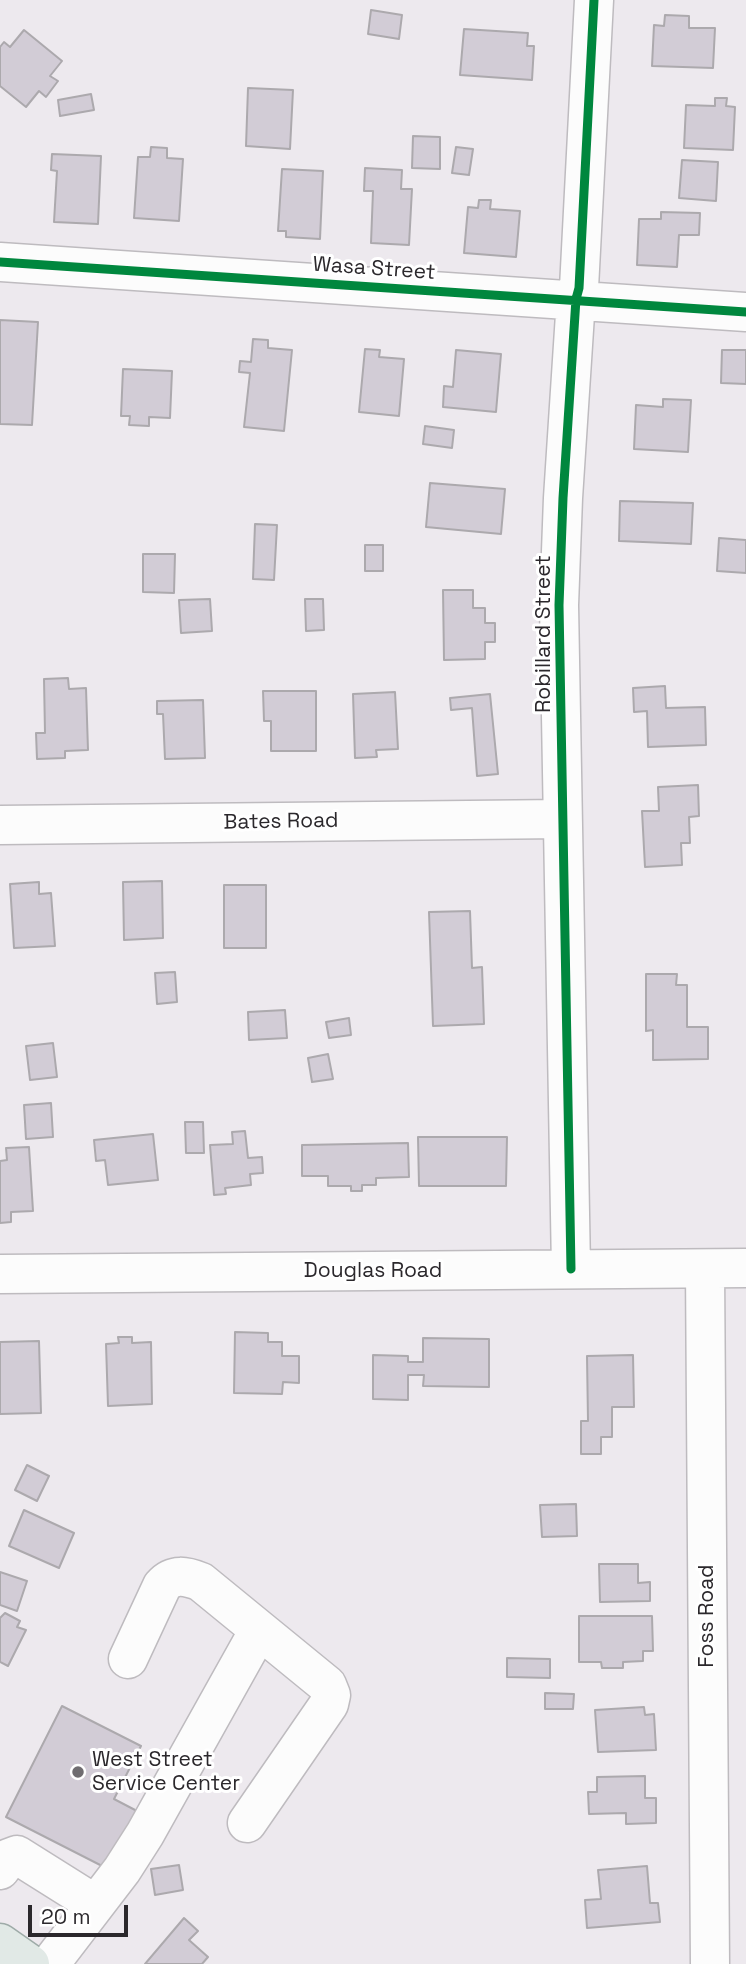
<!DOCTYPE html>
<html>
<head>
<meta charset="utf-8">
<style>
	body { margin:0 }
	#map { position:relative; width:746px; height:1964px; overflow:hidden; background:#ede9ee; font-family:"Space Grotesk",sans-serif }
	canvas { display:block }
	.scale { position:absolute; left:28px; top:1905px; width:100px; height:32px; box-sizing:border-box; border:4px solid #2b282c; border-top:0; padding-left:9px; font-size:21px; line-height:24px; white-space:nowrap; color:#2b282c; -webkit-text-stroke:5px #fff; paint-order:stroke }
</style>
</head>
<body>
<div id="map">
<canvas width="746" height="1964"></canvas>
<div class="scale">20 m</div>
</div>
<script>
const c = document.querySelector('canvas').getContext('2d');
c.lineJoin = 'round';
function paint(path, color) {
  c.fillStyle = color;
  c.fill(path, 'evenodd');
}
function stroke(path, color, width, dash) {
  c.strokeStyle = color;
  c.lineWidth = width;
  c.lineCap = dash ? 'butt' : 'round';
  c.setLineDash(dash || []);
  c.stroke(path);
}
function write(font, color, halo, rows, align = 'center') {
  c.font = font + ' "Space Grotesk",sans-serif';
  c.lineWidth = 6;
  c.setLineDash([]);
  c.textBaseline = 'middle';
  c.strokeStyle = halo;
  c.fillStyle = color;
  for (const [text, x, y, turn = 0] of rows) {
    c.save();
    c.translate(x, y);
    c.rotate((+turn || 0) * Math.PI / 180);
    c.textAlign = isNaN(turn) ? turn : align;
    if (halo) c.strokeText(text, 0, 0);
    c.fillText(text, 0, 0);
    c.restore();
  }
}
const building = new Path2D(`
	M371 10 402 15 399 39 368 34Z
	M665 15 689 16V28H715L713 68 652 66 654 25 664 26Z
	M464 29 528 33 527 46H534L532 80 460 75Z
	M24 30 62 61 50 76 58 81 46 97 39 91 26 107 0 86V47L4 42 10 47Z
	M248 88 293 90 290 149 246 146Z
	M91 94 94 110 60 116 58 100Z
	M715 98H727L726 106 735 107 733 150 684 148 686 105 715 106Z
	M413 136 440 137V169L412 168Z
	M151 147 167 148V158L183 159 179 221 134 218 138 157H150Z
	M456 147 473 149 469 175 452 173Z
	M52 154 101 156 98 224 54 222 57 171 51 170Z
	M682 160 718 162 716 201 679 198Z
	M365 168 402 170 401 189H412L409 245 371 243 373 191H364Z
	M282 169 323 171 320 239 286 237V231H278Z
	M479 200H491L490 209 520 211 516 257 464 253 468 207 478 208Z
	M661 212 700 213 699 235H679L677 267 637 265 639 219H661Z
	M0 320 38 322 32 425 0 424Z
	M253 339 268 340V348L292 350 284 431 244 427 250 373 239 372 240 361 251 362Z
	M365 349 380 350 379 357 404 359 399 416 359 412Z
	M456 350 501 354 496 412 443 407 444 386 453 387Z
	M722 350H746V384L721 383Z
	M123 369 172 371 170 418 149 417V426L129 425 130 416H121Z
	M663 399 691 400 688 452 634 449 636 405 663 407Z
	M425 426 454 430 452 448 423 444Z
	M430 483 505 489 501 534 426 527Z
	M620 501 693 503 691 544 619 541Z
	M255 524 277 525 274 580 253 579Z
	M719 538 746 540V573L717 571Z
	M365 545H383V571H365Z
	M143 554H175L174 593 143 592Z
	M443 590H473V608H485V623H495V642H485V659L444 660Z
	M210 599 212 631 181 633 179 600Z
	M305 599H323L324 630 306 631Z
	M68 678 69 689 86 688 88 750 65 751V758L37 759 36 733H45L44 679Z
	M665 686 666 708 705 707 706 745 648 747 647 711 634 712 633 688Z
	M263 691H316V751H271V721H264Z
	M395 692 398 749 376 750 377 757 355 758 353 694Z
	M490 694 498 774 477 776 472 708 451 710 450 698Z
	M203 700 205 758 165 759 163 714H157V701Z
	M698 785 699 816 689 817 690 843H681L682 865 645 867 642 811H659L658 787Z
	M162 881 163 938 124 940 123 882Z
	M39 882V894L51 893 55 946 14 948 10 884Z
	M224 885H266V948H224Z
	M470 911 472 968 482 967 484 1024 433 1026 429 912Z
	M175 972 177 1002 157 1004 155 973Z
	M646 974H677L676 985H687V1027H708V1059L653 1060V1030L646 1031Z
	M285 1010 287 1038 249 1040 248 1012Z
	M349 1018 351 1035 329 1038 326 1022Z
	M53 1043 57 1077 30 1080 26 1046Z
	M328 1054 333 1079 312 1082 308 1058Z
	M51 1103 53 1137 26 1139 24 1105Z
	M185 1122H203L204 1153H186Z
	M245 1131 248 1158 262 1157 263 1173 250 1174 251 1185 225 1188 226 1194 214 1195 210 1145 233 1144 232 1132Z
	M153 1134 158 1180 108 1185 105 1160 96 1161 94 1140Z
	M418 1137H507L506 1186H419Z
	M408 1143 409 1177 376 1178V1185H362V1191H351V1186H328V1176H302V1145Z
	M29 1147 33 1211 11 1212V1222L0 1223V1161L7 1160 6 1148Z
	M235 1332 268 1333V1342H282V1356H299V1383L283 1382 282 1394 234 1393Z
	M118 1337H132V1343L151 1342 152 1404 108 1406 106 1344 119 1343Z
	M423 1338 489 1339V1387L423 1386 424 1375H408V1400L373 1399V1355L408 1356V1362H423Z
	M39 1341 41 1413 0 1414V1342Z
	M633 1355 634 1407H612V1437H601V1454H581V1421H588L587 1356Z
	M27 1465 49 1476 37 1501 15 1490Z
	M576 1504 577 1536 542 1537 540 1505Z
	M24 1510 74 1533 59 1568 9 1546Z
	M599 1564H638V1583L650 1582V1601L600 1602Z
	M0 1572 27 1581 17 1611 0 1605Z
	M5 1613 20 1621 17 1627 26 1630 8 1666 0 1662V1618Z
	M579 1616H652L653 1651H643V1661L623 1662V1668H602L601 1662H579Z
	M507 1658 550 1659V1678L507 1677Z
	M545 1693 574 1694 573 1709H545Z
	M62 1706 141 1746 114 1799 137 1811 108 1869 6 1817Z
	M644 1707 645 1715 654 1714 656 1750 598 1752 595 1710Z
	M645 1776V1798H656V1823L626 1824V1813L589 1814 588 1792H597V1777Z
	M179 1865 183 1890 155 1895 151 1869Z
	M647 1866 650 1903H658L660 1922 587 1928 585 1900 601 1899 598 1870Z
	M184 1918 198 1931 189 1940 208 1957 202 1964H145Z`);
const minor = new Path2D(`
	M0 262 746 312
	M0 825 562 819
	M571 1269 559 605 563 498 576 299 579 288 594 0
	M705 1269 710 1964
	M0 1274 746 1268
	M128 1659 162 1586C173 1573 186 1576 201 1582L327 1685 331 1695 329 1704 247 1823
	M0 1870 9 1858 17 1855 95 1904
	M50 1964 122 1870 145 1834 259 1630`);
const major = new Path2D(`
	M0 1943 30 1964`);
const cycleway = new Path2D(`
	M0 262 746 312
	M571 1269 559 605 563 498 576 299 579 288 594 0`);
const markers = [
	[78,1772,7,"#6f6c70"]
];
const streetNames = [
	["Wasa Street",374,269,4],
	["Robillard Street",544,634,-90],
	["Bates Road",281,822,-1],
	["Douglas Road",373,1271],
	["Foss Road",707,1616,-90]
];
const poiNames = [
	["West Street",92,1760],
	["Service Center",92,1784]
];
paint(building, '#d2ccd6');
stroke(building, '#aca9ad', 2);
stroke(minor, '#bebbbf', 41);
stroke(major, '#9eaba8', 41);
stroke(minor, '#fcfcfc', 38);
stroke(major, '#e1e9e6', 38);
stroke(cycleway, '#00873e', 9);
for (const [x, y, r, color] of markers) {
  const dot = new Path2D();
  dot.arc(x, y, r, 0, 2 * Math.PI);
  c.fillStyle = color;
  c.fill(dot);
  stroke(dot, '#fff', 2.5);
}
write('21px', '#2b282c', '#fff', streetNames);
write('21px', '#2b282c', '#fff', poiNames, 'left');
</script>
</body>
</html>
